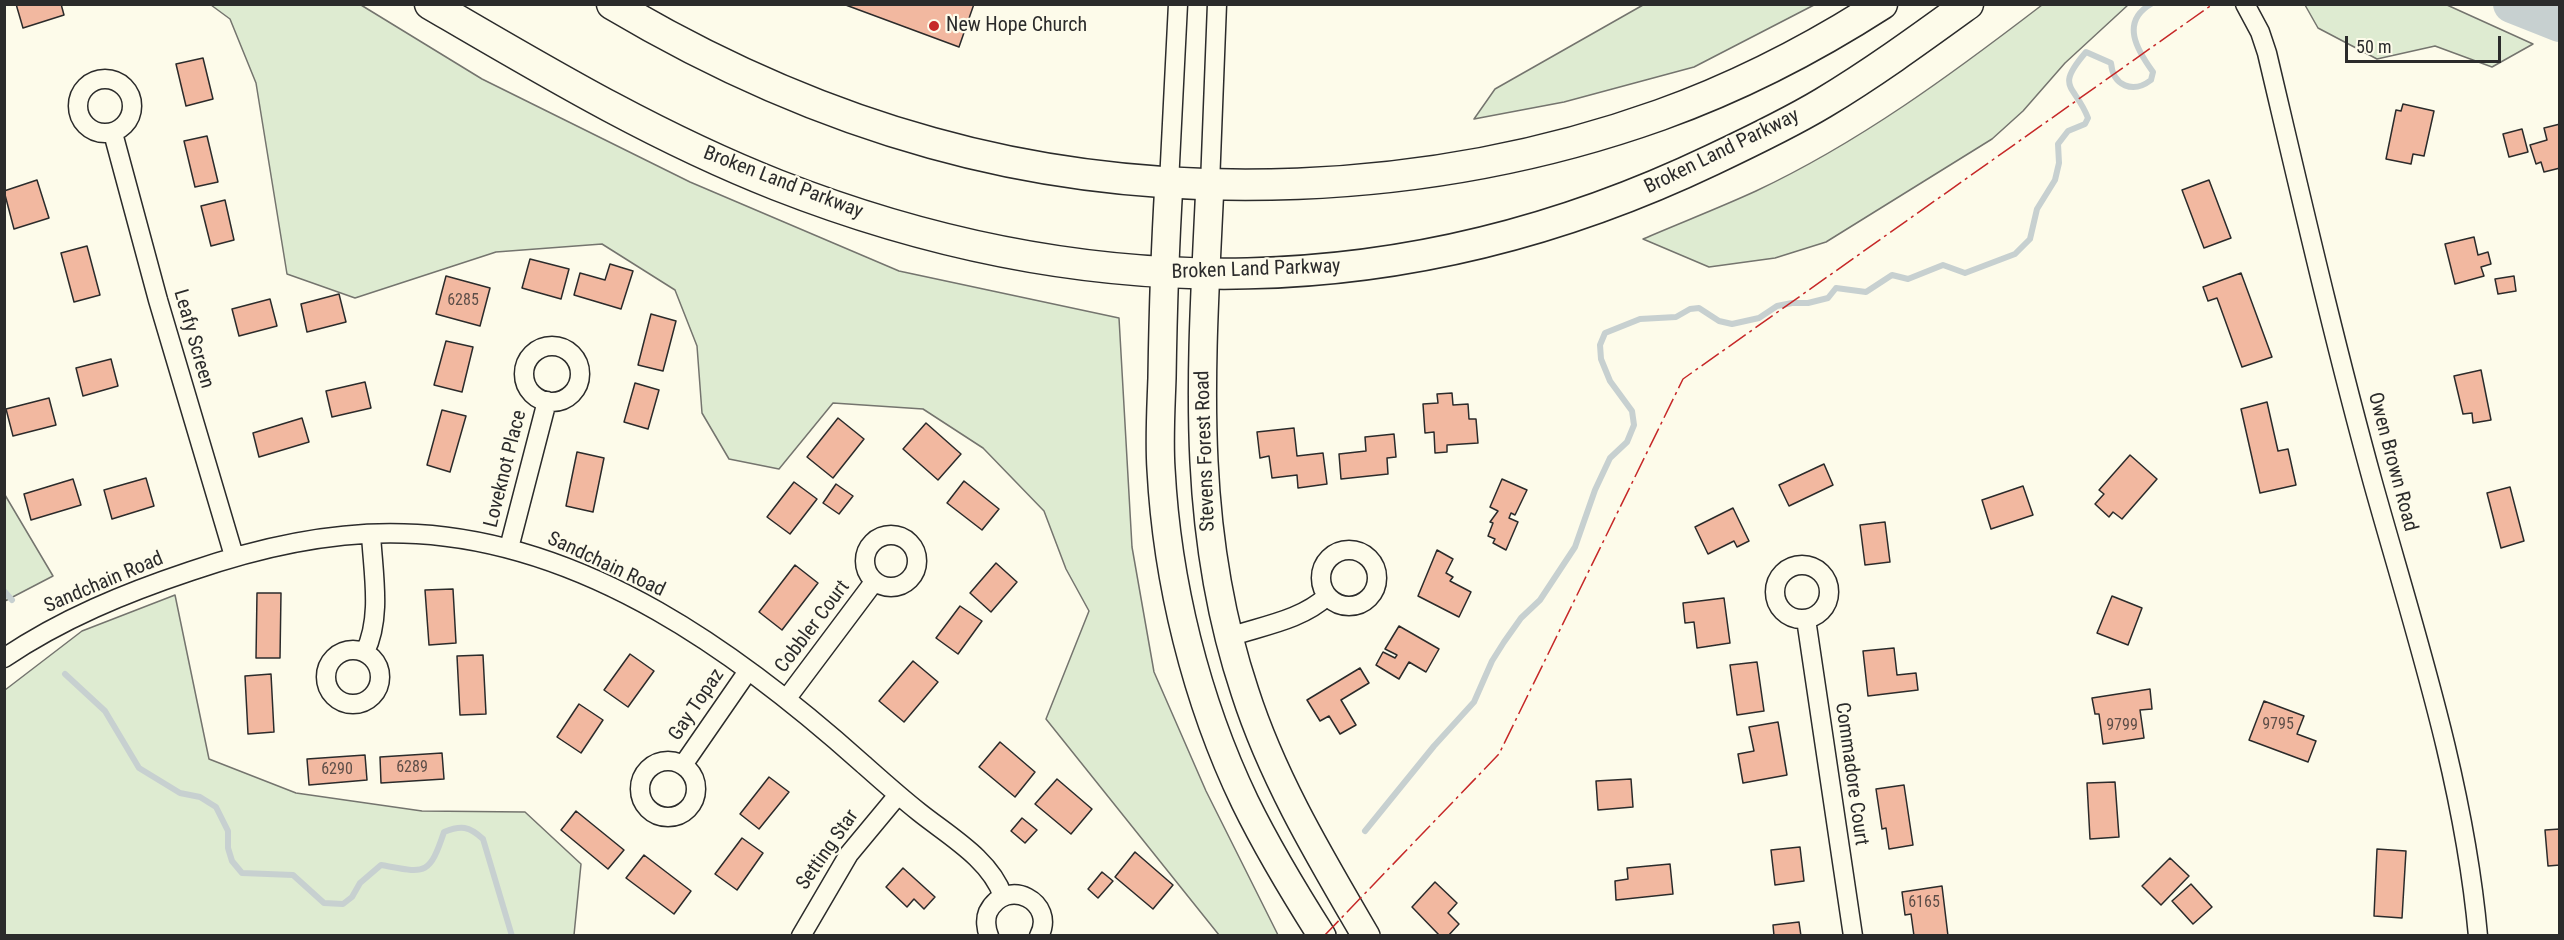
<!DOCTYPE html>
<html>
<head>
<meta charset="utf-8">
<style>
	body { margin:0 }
	#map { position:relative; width:2564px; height:940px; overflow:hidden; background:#fdfbea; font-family:"Roboto Condensed",sans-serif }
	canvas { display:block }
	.frame { position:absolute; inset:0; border:6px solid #2b2b2b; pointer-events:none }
	.scale { position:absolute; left:2345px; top:36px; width:156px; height:27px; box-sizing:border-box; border:3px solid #2b2b2b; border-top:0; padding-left:8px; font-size:18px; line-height:21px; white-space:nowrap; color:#2b2b2b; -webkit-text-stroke:4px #fdfbea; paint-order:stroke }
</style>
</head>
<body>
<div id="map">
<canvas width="2564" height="940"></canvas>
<div class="frame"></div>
<div class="scale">50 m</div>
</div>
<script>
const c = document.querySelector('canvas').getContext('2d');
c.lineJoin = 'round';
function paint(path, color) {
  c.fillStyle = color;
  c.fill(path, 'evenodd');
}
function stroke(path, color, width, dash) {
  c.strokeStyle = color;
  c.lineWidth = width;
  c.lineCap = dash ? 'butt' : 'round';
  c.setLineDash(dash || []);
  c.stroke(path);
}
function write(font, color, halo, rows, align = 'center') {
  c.font = font + ' "Roboto Condensed",sans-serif';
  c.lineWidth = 4.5;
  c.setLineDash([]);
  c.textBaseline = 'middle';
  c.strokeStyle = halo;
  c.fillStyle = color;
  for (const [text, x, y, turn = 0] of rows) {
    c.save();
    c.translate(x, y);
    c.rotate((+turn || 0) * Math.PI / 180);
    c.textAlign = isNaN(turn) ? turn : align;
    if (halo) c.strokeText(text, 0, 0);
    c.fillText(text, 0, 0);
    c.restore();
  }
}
const green = new Path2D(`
	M211 5H361L482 79 690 182 899 271 1119 318 1132 547 1154 672 1206 791 1278 935H1219L1046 719 1089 611 1066 569 1044 511 983 448 923 409 833 403 779 469 729 459 702 413 697 346 675 290 602 244 496 252 355 298 287 274 256 83 230 19Z
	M1643 5H1814L1694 67 1564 102 1474 119 1495 89Z
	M2042 5H2128L2065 63 2023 111 1992 139 1826 242 1775 258 1709 267 1643 239C1680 223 1719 208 1756 191 1860 142 1952 74 2042 5Z
	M2305 5H2447L2533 44 2492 67 2435 46 2377 59 2318 28Z
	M5 495 53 576 5 601H4Z
	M175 595 209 759 296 793 422 811 525 812 581 864 574 935H5V690L82 631Z`);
const stream = new Path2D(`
	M4 591 12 600
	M65 674 105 711 139 768 180 793 200 797 216 807 228 831V848L232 861 242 873 293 875 324 903 343 904 352 897 360 883 381 865C425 873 429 877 444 832 461 825 469 826 483 839L512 936
	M1365 831 1434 746 1474 702 1492 661 1504 642 1521 618 1540 600 1575 547 1595 490 1610 458 1627 442 1634 425 1632 411 1610 381 1601 359 1600 345 1605 333 1640 319 1676 317 1690 309 1699 308 1719 321 1732 324 1759 318 1777 306 1792 303H1808L1828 298 1836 288 1866 292 1892 275 1908 279 1943 265 1965 273 2015 254 2030 239 2037 209 2055 180 2059 163 2058 144 2068 131 2085 124 2088 118C2075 84 2054 89 2086 52L2111 63C2113 86 2133 94 2151 80L2153 72C2137 50 2120 22 2151 4`);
const river = new Path2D(`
	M2512 4 2560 23`);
const building = new Path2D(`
	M16 4H61L64 15 23 28Z
	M843 4H974L959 47Z
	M203 58 213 99 186 106 176 64Z
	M2403 104 2434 111 2424 156 2413 154 2411 164 2386 159 2396 110 2401 111Z
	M2560 124V168L2544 172 2541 162 2536 164 2530 145 2547 140 2544 128Z
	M2522 129 2528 152 2509 157 2503 134Z
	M207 136 218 182 195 187 184 141Z
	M37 180 49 218 14 229 4 191Z
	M2209 180 2231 238 2204 248 2182 190Z
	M225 200 234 240 211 246 201 206Z
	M2474 237 2478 255 2488 252 2491 264 2481 267 2484 276 2455 284 2445 244Z
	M87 246 100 295 74 302 61 253Z
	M530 259 569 269 561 299 522 288Z
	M610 264 633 271 621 309 574 295 580 273 605 280Z
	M2241 273 2272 357 2242 367 2217 298 2208 301 2203 287Z
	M446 276 490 288 480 326 436 314Z
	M2514 276 2516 291 2498 294 2495 279Z
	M339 294 346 322 307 332 301 304Z
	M270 299 277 326 239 336 232 309Z
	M651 314 676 321 663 371 638 365Z
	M446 341 473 347 462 392 434 385Z
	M111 359 118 386 83 396 76 368Z
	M2481 370 2491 420 2473 423 2472 413 2463 414 2454 376Z
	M365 382 371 408 332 417 326 391Z
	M635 383 659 390 648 429 624 422Z
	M1452 393 1453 405 1468 404 1469 419H1476L1478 443 1447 445V452L1435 453 1434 432 1425 433 1423 404 1438 403 1437 394Z
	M49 398 56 425 13 436 6 409Z
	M2267 402 2278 451 2288 449 2296 485 2260 493 2241 409Z
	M442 410 466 416 450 472 427 465Z
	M302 418 309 442 259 457 253 433Z
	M838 418 864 439 833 478 807 457Z
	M926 423 961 454 938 480 903 449Z
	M1294 428 1297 456 1323 453 1327 484 1298 488 1297 475 1272 478 1269 456 1260 458 1257 432Z
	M1394 434 1396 457 1387 458 1388 474 1341 479 1339 454 1366 451 1365 437Z
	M577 452 604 458 593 512 566 506Z
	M2130 455 2157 479 2122 519 2113 512 2109 517 2095 504 2104 494 2099 490Z
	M1824 464 1833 485 1789 506 1779 485Z
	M146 478 154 506 112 519 104 490Z
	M73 479 81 505 31 520 24 494Z
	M1502 479 1527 490 1515 515 1511 513 1509 518 1518 522 1506 550 1493 543 1495 539 1488 536 1493 523 1490 522 1498 511 1490 507Z
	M964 481 999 509 982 530 947 503Z
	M794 482 817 499 790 534 767 517Z
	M836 484 853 496 839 514 823 503Z
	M2023 486 2033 515 1991 529 1982 500Z
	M2510 487 2524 541 2501 548 2487 493Z
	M1733 508 1749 541 1737 547 1734 541 1708 554 1695 527Z
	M1885 522 1890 562 1865 565 1860 525Z
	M1437 550 1453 559 1446 573 1453 577 1450 581 1471 592 1459 617 1418 596Z
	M996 563 1017 582 991 612 970 593Z
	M795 565 818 583 782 630 759 612Z
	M453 589 456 643 429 645 425 590Z
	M257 593H281L280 658H256Z
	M2112 596 2142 608 2128 645 2097 633Z
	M1724 598 1730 643 1697 648 1694 622 1685 623 1683 603Z
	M960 606 982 621 958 654 936 638Z
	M1399 626 1439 649 1426 672 1409 662 1399 679 1376 665 1383 652 1395 658 1397 655 1385 649Z
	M1894 648 1897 675 1916 673 1918 690 1868 696 1863 651Z
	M630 654 654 671 628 707 604 690Z
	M483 655 486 714 460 715 457 656Z
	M913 661 938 682 904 722 879 701Z
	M1757 662 1764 711 1737 715 1730 665Z
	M1360 668 1369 683 1341 700 1356 725 1340 734 1329 716 1320 721 1307 700Z
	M271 674 274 732 248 734 245 676Z
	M2150 689 2152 709 2140 710 2144 738 2103 744 2099 714H2095L2092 698Z
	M2264 701 2304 716 2297 734 2316 741 2308 762 2249 740Z
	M579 704 603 720 581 753 557 737Z
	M1778 722 1787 775 1743 783 1738 754 1754 751 1749 727Z
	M1000 742 1035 772 1015 797 979 767Z
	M442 753 444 779 381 783 380 757Z
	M365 755 367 780 309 785 307 759Z
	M769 777 789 792 759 829 740 814Z
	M1057 779 1092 809 1071 834 1035 804Z
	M1631 779 1633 807 1598 810 1596 781Z
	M2115 782 2119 837 2090 839 2087 783Z
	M1904 785 1913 845 1889 849 1886 828 1882 829 1876 789Z
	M576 811 624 850 608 869 561 830Z
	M1022 818 1037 830 1025 843 1011 831Z
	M2560 829V865L2548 866 2545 830Z
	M742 838 763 853 737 890 715 874Z
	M1800 847 1804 881 1775 885 1771 850Z
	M2377 849 2406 851 2402 918 2374 916Z
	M1135 852 1173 885 1153 909 1115 877Z
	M644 855 691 891 674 914 626 878Z
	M2170 858 2189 876 2161 905 2142 886Z
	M1670 864 1673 894 1616 900 1615 881 1628 879 1627 868Z
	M903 868 935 897 924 909 914 899 907 907 886 887Z
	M1102 872 1113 881 1098 898 1088 889Z
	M1435 882 1457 903 1448 913 1459 924 1448 936H1440L1412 907Z
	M2191 884 2212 907 2193 924 2172 901Z
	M1942 886 1948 936H1914L1911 914 1905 915 1902 892Z
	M1799 922 1801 936H1774L1773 925Z`);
const street = new Path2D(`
	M2245 4 2260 32 2267 53C2301 197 2334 341 2373 483 2415 633 2464 780 2478 936
	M78 106a27 27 0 1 1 54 0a27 27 0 1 1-54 0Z
	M113 133 158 300 234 556
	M1169 183 1178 4
	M1210 184 1217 4
	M524 374a28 28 0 1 1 56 0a28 28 0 1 1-56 0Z
	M865 561a26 26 0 1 1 52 0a26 26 0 1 1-52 0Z
	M509 548 547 401
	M1321 578a28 28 0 1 1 56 0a28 28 0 1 1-56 0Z
	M1775 592a27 27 0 1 1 54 0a27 27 0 1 1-54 0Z
	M1806 619 1853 936
	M1229 637C1261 626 1302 620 1327 596
	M326 677a27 27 0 1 1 54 0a27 27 0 1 1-54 0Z
	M365 652C382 617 373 573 371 534
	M4 658C62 619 125 593 191 571 263 546 340 529 417 534 588 544 739 653 863 764 881 780 900 797 919 812 949 836 990 859 1003 896
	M787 698 874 582
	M640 789a28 28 0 1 1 56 0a28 28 0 1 1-56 0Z
	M683 765 748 671
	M801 936 849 854 898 795
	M989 936C986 929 985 919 988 912 1007 875 1057 903 1039 936`);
const secondary = new Path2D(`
	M1169 183C1165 248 1163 313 1162 378 1161 408 1159 439 1161 469 1167 582 1196 700 1245 802 1268 849 1294 892 1322 936
	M1210 184C1202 359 1188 522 1245 692 1273 779 1320 857 1366 936`);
const primary = new Path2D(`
	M430 4C543 70 655 137 777 185 1091 308 1406 306 1712 160 1750 142 1788 124 1823 103 1873 73 1921 38 1968 4
	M612 4C713 64 820 112 932 143 1164 208 1433 196 1660 115 1738 87 1812 49 1882 4`);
const power = new Path2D(`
	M1324 936 1499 754 1683 379 2213 4`);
const markers = [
	[934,26,6,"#c62828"]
];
const numberNames = [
	["6285",463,301],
	["9795",2278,725],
	["9799",2122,726],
	["6289",412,768],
	["6290",337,770],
	["6165",1924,903]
];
const poiNames = [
	["New Hope Church",946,26]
];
const streetNames = [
	["Broken Land Parkway",1722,152,-26],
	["Broken Land Parkway",783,183,21],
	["Broken Land Parkway",1256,270,-2],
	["Leafy Screen",193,339,74],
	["Stevens Forest Road",1206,451,-92],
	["Owen Brown Road",2392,462,75],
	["Loveknot Place",506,469,-76],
	["Sandchain Road",606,565,25],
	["Sandchain Road",104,583,-23],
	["Cobbler Court",813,627,-53],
	["Gay Topaz",697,705,-56],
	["Commadore Court",1851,774,82],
	["Setting Star",828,850,-55]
];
paint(green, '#deebd1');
stroke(green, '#74746e', 1.5);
stroke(stream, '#c7d0d0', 6);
stroke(river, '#c7d0d0', 38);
paint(building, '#f2b8a0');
stroke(building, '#2b2b2b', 1.5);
stroke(street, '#2b2b2b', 21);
stroke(secondary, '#2b2b2b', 30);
stroke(primary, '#2b2b2b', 33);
stroke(street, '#fdfbea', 18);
stroke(secondary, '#fdfbea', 27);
stroke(primary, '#fdfbea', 30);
stroke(power, '#c62828', 1.5, [21, 4.5, 3, 4.5]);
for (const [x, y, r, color] of markers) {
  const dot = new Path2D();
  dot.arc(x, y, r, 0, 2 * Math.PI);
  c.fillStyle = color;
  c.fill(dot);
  stroke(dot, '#fdfbea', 2);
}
write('16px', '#5d4e48', null, numberNames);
write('20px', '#2b2b2b', '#fdfbea', poiNames, 'left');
write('20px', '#2b2b2b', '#fdfbea', streetNames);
</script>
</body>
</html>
